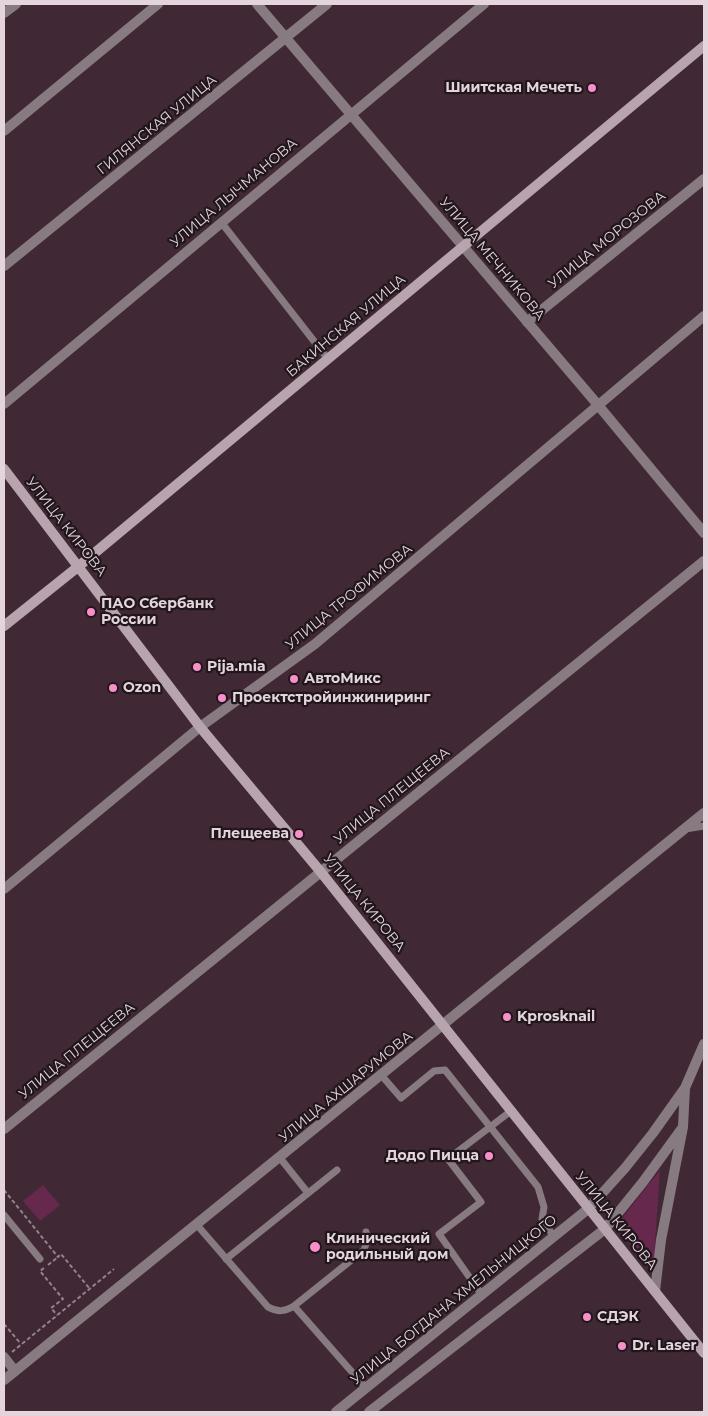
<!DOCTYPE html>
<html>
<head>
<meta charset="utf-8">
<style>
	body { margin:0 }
	#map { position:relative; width:708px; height:1416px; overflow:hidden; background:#402935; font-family:Montserrat,sans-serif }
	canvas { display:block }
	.frame { position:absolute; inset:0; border:5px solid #e4d4dc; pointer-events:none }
</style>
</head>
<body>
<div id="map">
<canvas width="708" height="1416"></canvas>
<div class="frame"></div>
</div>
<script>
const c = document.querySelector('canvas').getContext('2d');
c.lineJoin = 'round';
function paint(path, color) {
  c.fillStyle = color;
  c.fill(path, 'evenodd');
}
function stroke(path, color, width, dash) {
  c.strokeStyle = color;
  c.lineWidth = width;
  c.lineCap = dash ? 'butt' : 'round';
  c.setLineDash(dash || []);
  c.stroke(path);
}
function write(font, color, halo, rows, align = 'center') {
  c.font = font + ' Montserrat,sans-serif';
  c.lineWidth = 4.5;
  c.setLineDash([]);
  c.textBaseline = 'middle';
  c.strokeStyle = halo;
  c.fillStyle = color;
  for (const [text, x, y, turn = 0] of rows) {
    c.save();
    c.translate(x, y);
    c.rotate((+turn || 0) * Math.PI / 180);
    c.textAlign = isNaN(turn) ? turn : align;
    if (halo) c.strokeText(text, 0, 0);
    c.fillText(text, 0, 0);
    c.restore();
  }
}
const green = new Path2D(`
	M660 1170 653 1273 616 1226Z
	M43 1185 60 1205 40 1221 23 1201Z`);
const path = new Path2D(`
	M4 1190 58 1257 61 1254 90 1289
	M48 1265 58 1257
	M44 1268 40 1271 63 1299 51 1308 57 1315
	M4 1324 21 1344
	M12 1352 114 1269`);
const service = new Path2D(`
	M221 222 328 359
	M685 829 704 826
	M382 1076 401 1098 434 1071 445 1070 538 1187 544 1207 542 1219 554 1237
	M280 1158 308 1193
	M4 1215 40 1259
	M197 1225 268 1307C278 1312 284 1312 294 1306L364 1250 367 1241 366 1232
	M226 1259 337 1170
	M482 1295 439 1234 481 1202 448 1159 511 1111
	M294 1306 366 1388`);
const minor = new Path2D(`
	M257 4 598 405 704 533
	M4 13 16 4
	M4 131 158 4
	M4 266 327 4
	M527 322 704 179
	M4 404 484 4
	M4 889 200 727 315 644 704 316
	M4 1129 704 561
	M655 1291 661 1240 683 1127 685 1088 704 1044
	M4 1357 15 1371
	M336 1412 588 1209 625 1168 653 1133 685 1088
	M369 1412 605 1229 643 1182 683 1127`);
const tertiary = new Path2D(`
	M4 1380 704 813`);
const secondary = new Path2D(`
	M4 469 200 727 320 871 704 1353
	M4 626 79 566 704 46`);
const markers = [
	[592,88,5,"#f98fca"],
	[91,612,5,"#f98fca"],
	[197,667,5,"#f98fca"],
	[294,679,5,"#f98fca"],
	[113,688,5,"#f98fca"],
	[222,698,5,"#f98fca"],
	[299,834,5,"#f98fca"],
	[507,1017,5,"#f98fca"],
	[489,1156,5,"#f98fca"],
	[315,1247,6,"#f98fca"],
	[587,1317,5,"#f98fca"],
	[622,1346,5,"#f98fca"]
];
const poiNames = [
	["Шиитская Мечеть",582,88,"right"],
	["ПАО Сбербанк",101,604],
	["России",101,620],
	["Pija.mia",207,667],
	["АвтоМикс",304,679],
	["Ozon",123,688],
	["Проектстройинжиниринг",232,698],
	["Плещеева",289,834,"right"],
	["Kprosknail",517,1017],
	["Додо Пицца",479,1156,"right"],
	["Клинический",326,1239],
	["родильный дом",326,1255],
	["СДЭК",597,1317],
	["Dr. Laser",632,1346]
];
const streetNames = [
	["ГИЛЯНСКАЯ УЛИЦА",157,125,-39],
	["УЛИЦА ЛЫЧМАНОВА",234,193,-40],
	["УЛИЦА МОРОЗОВА",607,240,-39],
	["УЛИЦА МЕЧНИКОВА",492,259,50],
	["БАКИНСКАЯ УЛИЦА",346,326,-40],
	["УЛИЦА КИРОВА",66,527,52],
	["УЛИЦА ТРОФИМОВА",349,597,-39],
	["УЛИЦА ПЛЕЩЕЕВА",392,796,-39],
	["УЛИЦА КИРОВА",364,903,51],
	["УЛИЦА ПЛЕЩЕЕВА",77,1051,-39],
	["УЛИЦА АХШАРУМОВА",346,1087,-39],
	["УЛИЦА КИРОВА",616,1221,51],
	["УЛИЦА БОГДАНА ХМЕЛЬНИЦКОГО",454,1300,-39]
];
paint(green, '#66284d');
stroke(path, '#95818b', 2, [4, 2.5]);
stroke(service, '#877b81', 7);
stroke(minor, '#877b81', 10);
stroke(tertiary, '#877b81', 10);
stroke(secondary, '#b8a4ae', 10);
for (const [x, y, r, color] of markers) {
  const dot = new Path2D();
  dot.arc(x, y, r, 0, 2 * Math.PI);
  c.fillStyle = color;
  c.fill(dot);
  stroke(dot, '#20161b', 2);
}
write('bold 14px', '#e4d4dc', '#20161b', poiNames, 'left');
write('14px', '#e4d4dc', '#20161b', streetNames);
</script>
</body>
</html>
